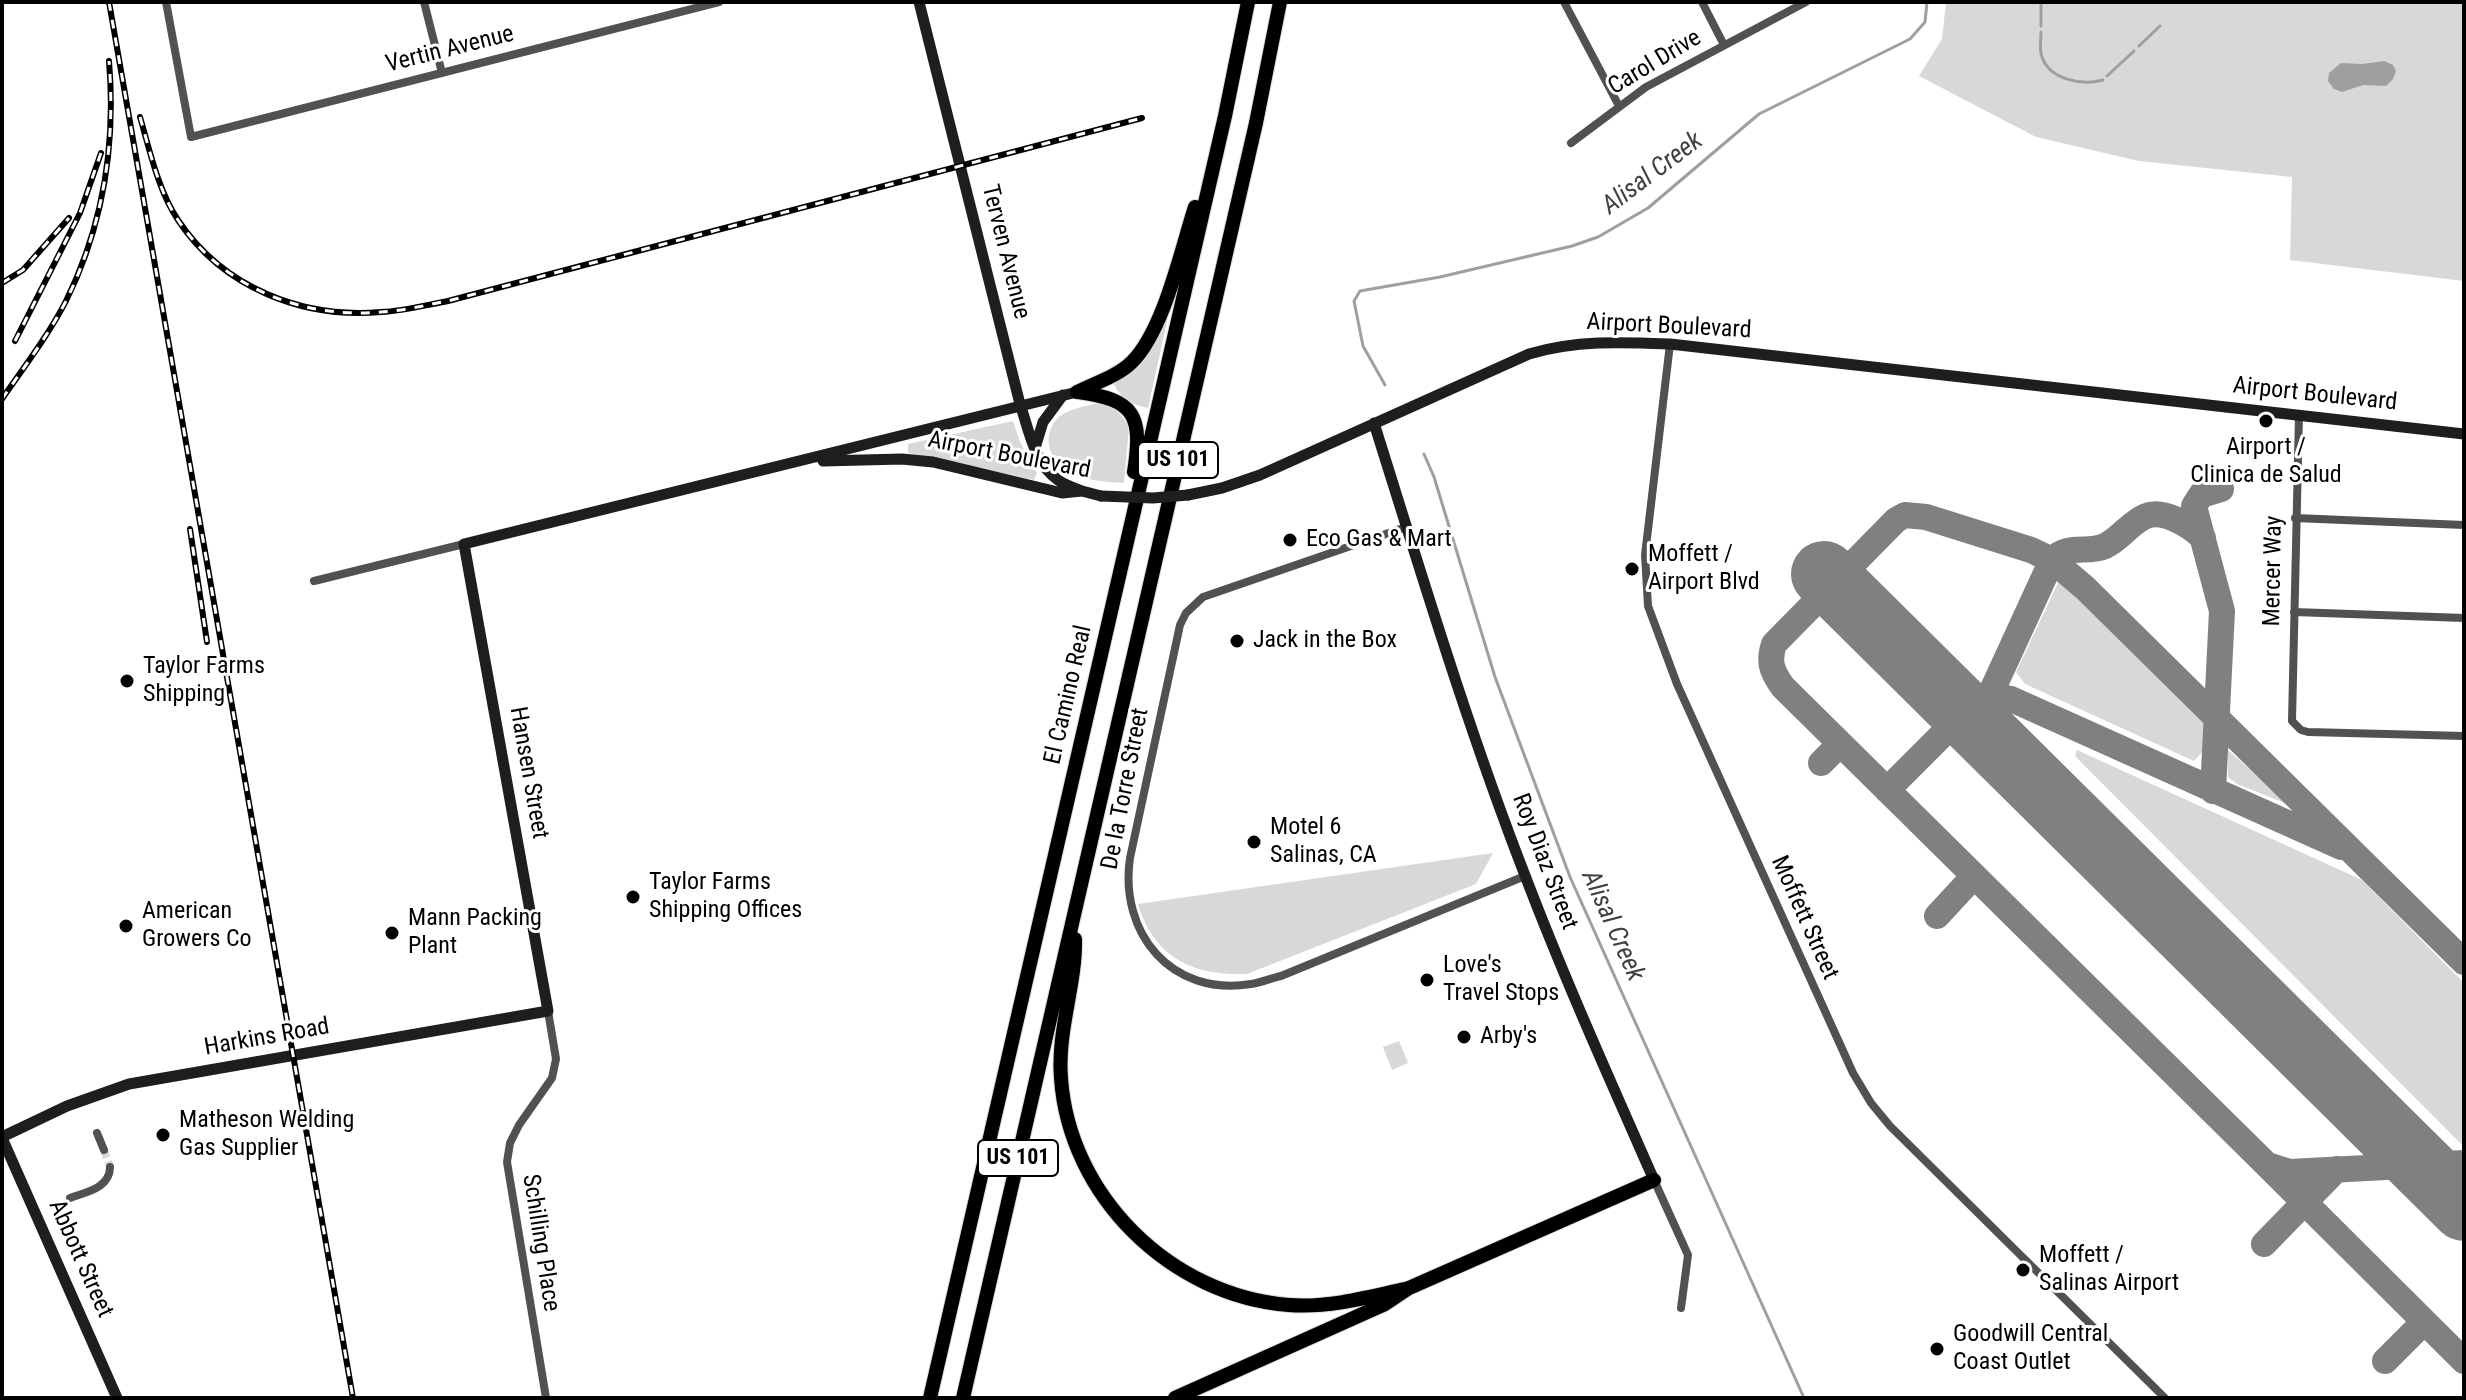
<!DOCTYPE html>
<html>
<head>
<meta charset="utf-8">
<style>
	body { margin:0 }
	#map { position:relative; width:2466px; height:1400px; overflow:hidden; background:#fff; font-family:"Roboto Condensed",sans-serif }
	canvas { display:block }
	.frame { position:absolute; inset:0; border:4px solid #000; pointer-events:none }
</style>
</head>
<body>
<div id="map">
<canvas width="2466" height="1400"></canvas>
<div class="frame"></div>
</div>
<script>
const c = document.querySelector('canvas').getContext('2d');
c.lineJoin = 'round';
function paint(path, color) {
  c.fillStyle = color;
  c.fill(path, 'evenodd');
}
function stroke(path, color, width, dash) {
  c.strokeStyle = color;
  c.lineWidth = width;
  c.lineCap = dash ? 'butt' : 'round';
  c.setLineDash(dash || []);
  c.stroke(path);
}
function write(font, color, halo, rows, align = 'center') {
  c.font = font + ' "Roboto Condensed",sans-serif';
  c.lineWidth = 6;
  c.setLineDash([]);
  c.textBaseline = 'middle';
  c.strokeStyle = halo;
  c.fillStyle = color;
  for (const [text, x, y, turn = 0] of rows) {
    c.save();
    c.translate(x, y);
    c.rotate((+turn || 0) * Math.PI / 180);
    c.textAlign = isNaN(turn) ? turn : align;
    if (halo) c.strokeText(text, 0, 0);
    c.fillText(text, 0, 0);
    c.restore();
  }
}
const green = new Path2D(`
	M1946 2H2464V281L2290 260 2292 177 2139 161 2036 137 1919 76 1942 39Z
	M1164 316 1168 317 1148 408C1132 405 1121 399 1114 384 1141 368 1155 346 1164 316Z
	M1099 403 1116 409 1129 426 1124 483C1103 482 1081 480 1063 468 1045 454 1043 427 1063 414 1073 408 1087 406 1099 403Z
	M1013 421 1020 442 1037 473 1034 480 908 453V444Z
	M2058 583 2068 586 2206 724 2202 752 2194 761 2025 684 2016 672Z
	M2077 750 2362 880 2464 983V1147L2075 756Z
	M2228 750 2290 805 2237 784 2228 777Z
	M1493 853 1476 884 1247 974C1193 976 1154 958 1138 904Z
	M1399 1041 1408 1063 1392 1070 1383 1047Z`);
const water = new Path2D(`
	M2384 61 2393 65 2396 71 2393 79 2386 86 2363 85 2342 92 2334 89 2328 81 2329 73 2341 63 2362 64Z`);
const stream = new Path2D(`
	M2041 2V26
	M2041 32C2041 40 2039 50 2042 57 2050 80 2083 86 2103 80
	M2139 46 2160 26
	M2107 76 2134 51
	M1385 385 1363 346 1354 301 1360 291 1440 277 1572 246 1598 237 1648 208 1759 114 1910 39 1925 22 1927 2
	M1424 454 1434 477 1495 677 1570 877 1804 1398`);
const taxiway = new Path2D(`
	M1990 695 2052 560C2068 543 2087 554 2105 546 2120 539 2131 522 2146 516 2164 509 2191 526 2203 538
	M1821 763 1840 744
	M1887 790 1977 700 1990 695 2011 699 2341 847
	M2213 791 2222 611 2194 506 2201 495 2221 489
	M1937 916 1974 876
	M2464 962 2085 588 2052 560 2031 550 1926 517 1905 515 1896 520 1774 644C1768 662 1772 672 1783 687L2267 1165 2289 1172 2464 1163
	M2268 1166 2464 1361
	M2264 1244 2337 1169
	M2385 1361 2424 1322`);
const runway = new Path2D(`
	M1824 574 2464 1208`);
const streetTunnel = new Path2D(`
	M104 1150 110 1167`);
const street = new Path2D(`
	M166 2 191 137 719 2
	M424 2 442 73
	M1564 2 1619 106
	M1702 2 1724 45
	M1571 143 1646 87 1806 2
	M1670 344 1645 555 1648 606 1677 684 1853 1073 1871 1103 1890 1126 2165 1398
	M2299 415 2292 721 2301 730 2308 732 2464 736
	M2295 518 2464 525
	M1406 527 1203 597 1186 613 1180 625 1130 858C1119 933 1171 997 1251 984 1261 983 1271 978 1281 976L1525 876
	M314 581 464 544
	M2294 612 2464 618
	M97 1133 104 1150
	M1654 1180 1688 1255 1681 1308
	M70 1198C86 1192 110 1188 110 1167
	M546 1398 507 1162 510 1143 519 1125 552 1078 556 1059 548 1011`);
const secondary = new Path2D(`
	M919 2 1020 404C1029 430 1034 463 1058 480 1065 485 1074 488 1082 491
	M1374 423C1422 576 1468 729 1526 878 1565 980 1610 1080 1654 1180
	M1035 448 1043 422 1063 395
	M823 461 902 459 933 462 1062 493 1082 491 1101 496
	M1188 495 1222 488 1260 475 1529 354C1576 340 1621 342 1670 344L2464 434
	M2 1137 67 1106 129 1084 548 1011 464 544 1077 392
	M2 1138 117 1398`);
const highway = new Path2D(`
	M1077 392C1095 383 1118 376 1132 362 1164 330 1181 250 1195 207
	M1078 392C1135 400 1143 415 1134 472
	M1075 939C1076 985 1057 1031 1061 1078 1069 1196 1171 1296 1289 1305 1330 1308 1369 1297 1409 1288
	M930 1398 1225 116 1248 2
	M963 1398 1256 123 1280 2
	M1175 1398 1385 1304 1409 1288 1654 1180`);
const rail = new Path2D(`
	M109 2 353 1398
	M140 117C150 151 158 190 178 220 223 288 303 319 381 312 403 311 426 305 448 301L1142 118
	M2 283 23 270 69 218
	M15 341 80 213 101 153
	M2 399C24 367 48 336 66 301 103 226 116 144 109 61
	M190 529 207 642`);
const secondaryBridge = new Path2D(`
	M1101 496 1153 498 1188 495`);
const markers = [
	[2266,421,8,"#000"],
	[1290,540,8,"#000"],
	[1632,569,8,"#000"],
	[1237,641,8,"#000"],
	[127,681,8,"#000"],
	[1254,842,8,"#000"],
	[633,897,8,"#000"],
	[126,926,8,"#000"],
	[392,933,8,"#000"],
	[1427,980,8,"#000"],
	[1464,1037,8,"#000"],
	[163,1135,8,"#000"],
	[2023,1270,8,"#000"],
	[1937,1349,8,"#000"]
];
const shields = [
	[1178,460,80],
	[1018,1158,80]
];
const shieldNames = [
	["US 101",1178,460],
	["US 101",1018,1158]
];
const streetNames = [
	["Vertin Avenue",450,50,-14],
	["Carol Drive",1655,63,-31],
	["Terven Avenue",1005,252,76],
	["Airport Boulevard",1669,327,3],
	["Airport Boulevard",2315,395,6],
	["Airport Boulevard",1009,456,11],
	["Mercer Way",2274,571,-89],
	["El Camino Real",1069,695,-77],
	["Hansen Street",528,773,80],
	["De la Torre Street",1126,789,-79],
	["Roy Diaz Street",1544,862,69],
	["Moffett Street",1804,918,66],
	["Harkins Road",267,1038,-10],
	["Schilling Place",540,1243,81],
	["Abbott Street",80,1259,66]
];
const poiNames = [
	["Airport /",2266,448,"center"],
	["Clinica de Salud",2266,476,"center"],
	["Eco Gas & Mart",1306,540],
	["Moffett /",1648,555],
	["Airport Blvd",1648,583],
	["Jack in the Box",1253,641],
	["Taylor Farms",143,667],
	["Shipping",143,695],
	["Motel 6",1270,828],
	["Salinas, CA",1270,856],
	["Taylor Farms",649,883],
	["Shipping Offices",649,911],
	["American",142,912],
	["Growers Co",142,940],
	["Mann Packing",408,919],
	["Plant",408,947],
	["Love's",1443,966],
	["Travel Stops",1443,994],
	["Arby's",1480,1037],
	["Matheson Welding",179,1121],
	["Gas Supplier",179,1149],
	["Moffett /",2039,1256],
	["Salinas Airport",2039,1284],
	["Goodwill Central",1953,1335],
	["Coast Outlet",1953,1363]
];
const waterNames = [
	["Alisal Creek",1653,174,-37],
	["Alisal Creek",1612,926,66]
];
paint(green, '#d8d8d8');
paint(water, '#9f9f9f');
stroke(stream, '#9f9f9f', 3);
stroke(taxiway, '#808080', 26);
stroke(runway, '#808080', 66);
stroke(streetTunnel, '#d9d9d9', 8, [8, 4]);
stroke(highway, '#dbdbdb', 16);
stroke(street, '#515151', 8);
stroke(secondary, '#1e1e1e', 11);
stroke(highway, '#000', 14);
stroke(rail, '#000', 6);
stroke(rail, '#fff', 3, [9]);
stroke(secondaryBridge, '#1e1e1e', 11);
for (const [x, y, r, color] of markers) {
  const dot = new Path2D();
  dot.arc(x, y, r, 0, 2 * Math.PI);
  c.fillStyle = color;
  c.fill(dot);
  stroke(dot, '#fff', 3);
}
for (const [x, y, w] of shields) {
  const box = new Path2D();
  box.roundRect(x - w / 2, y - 18, w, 36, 6);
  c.fillStyle = '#fff';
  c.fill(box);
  stroke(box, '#000', 2);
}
write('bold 22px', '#000', null, shieldNames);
write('24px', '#000', '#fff', streetNames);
write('24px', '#000', '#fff', poiNames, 'left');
write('italic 26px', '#404040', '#fff', waterNames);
</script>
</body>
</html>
